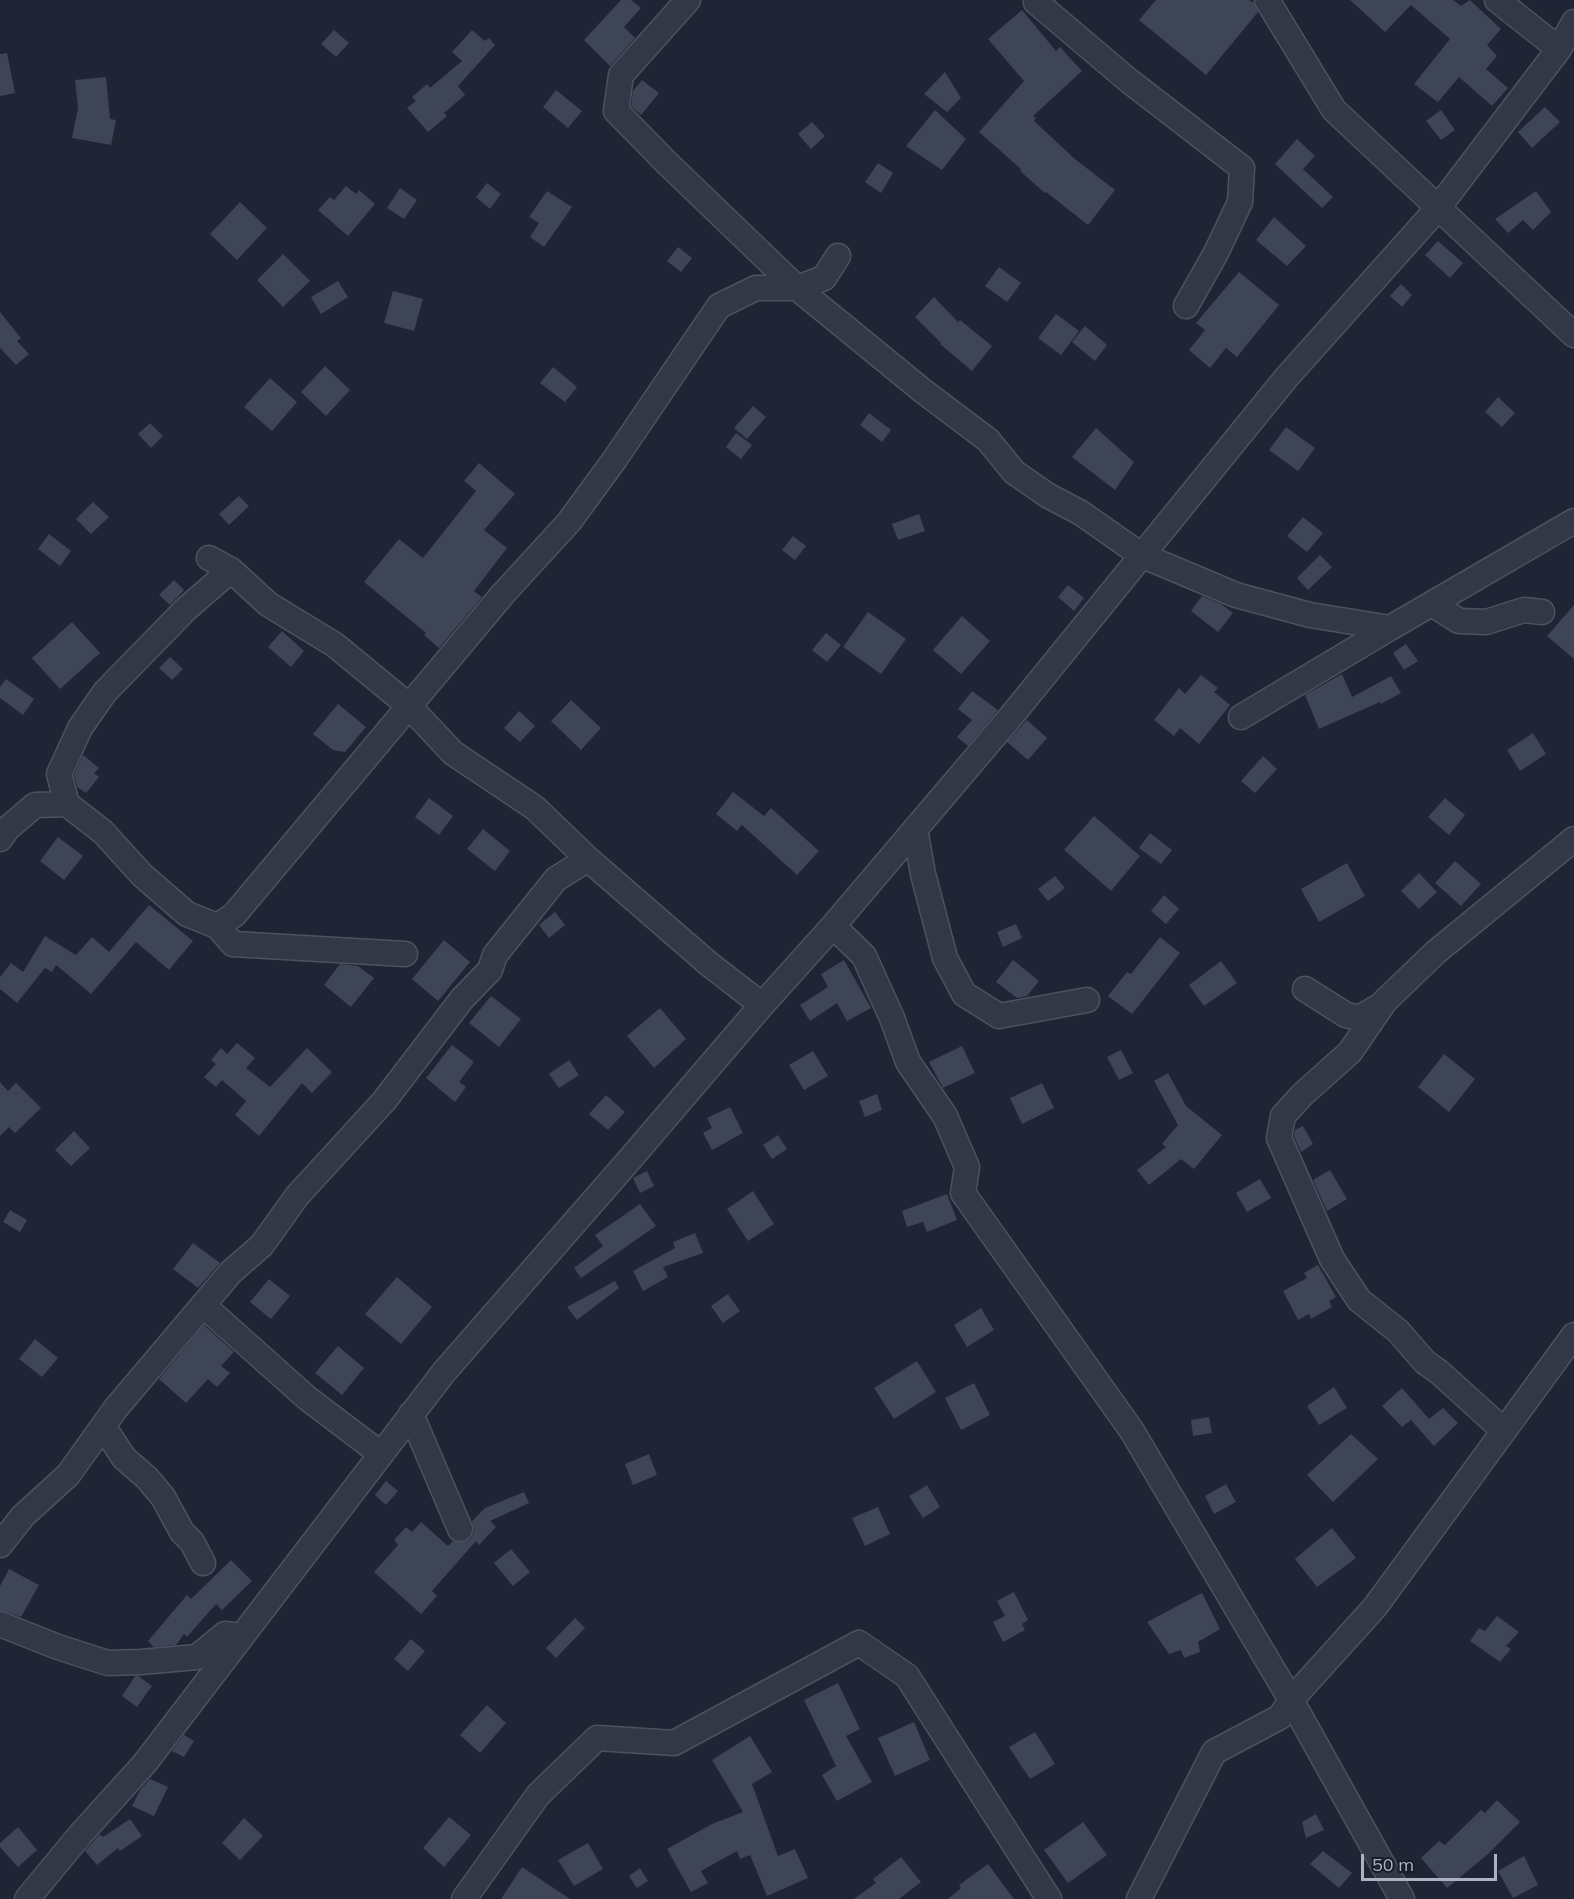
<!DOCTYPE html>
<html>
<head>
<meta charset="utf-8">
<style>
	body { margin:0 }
	#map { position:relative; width:1574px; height:1899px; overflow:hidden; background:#1f2534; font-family:Mulish,sans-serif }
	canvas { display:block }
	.scale { position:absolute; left:1361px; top:1854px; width:136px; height:27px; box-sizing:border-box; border:3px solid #acb2c2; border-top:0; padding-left:8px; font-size:18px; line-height:21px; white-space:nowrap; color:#acb2c2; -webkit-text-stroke:4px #181d29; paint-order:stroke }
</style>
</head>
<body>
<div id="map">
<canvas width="1574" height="1899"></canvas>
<div class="scale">50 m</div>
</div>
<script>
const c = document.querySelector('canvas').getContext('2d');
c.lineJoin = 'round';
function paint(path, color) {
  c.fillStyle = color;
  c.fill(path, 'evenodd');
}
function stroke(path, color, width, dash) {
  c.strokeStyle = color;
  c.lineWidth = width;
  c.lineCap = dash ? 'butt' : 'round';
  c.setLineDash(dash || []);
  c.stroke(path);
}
const building = new Path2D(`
	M621 0H631L641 8 624 27 635 38 610 66 584 40Z
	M1156 0H1249L1254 3 1258 12 1206 75 1139 20Z
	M1350 0H1453L1461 6 1470 0 1501 29 1487 45 1497 56 1486 69 1508 88 1492 106 1459 77 1438 102 1414 84 1450 39 1411 5 1385 32Z
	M1022 10 1056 51 1060 47 1082 71 1033 116 1036 118 1034 121 1075 159 1115 190 1088 225 1046 192 1045 193 1020 171 1021 169 979 132 1024 81 988 39Z
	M334 30 349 43 336 57 321 44Z
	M472 30 485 41 489 38 495 45 458 86 465 95 444 113 447 116 428 132 407 108 416 101 412 97 427 84 430 88 462 61 452 52Z
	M7 53 15 93 0 96V54Z
	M945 72 961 98 947 112 924 94Z
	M106 77 110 119 116 120 111 145 72 138 78 108 75 80Z
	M642 80 659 93 641 115 631 106 633 91Z
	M556 90 582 111 568 128 543 107Z
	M1545 107 1560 122 1532 148 1518 132Z
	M935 110 966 139 942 170 906 146Z
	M1441 110 1455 130 1441 140 1426 121Z
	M812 122 825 136 811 149 798 134Z
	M1297 139 1315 156 1303 169 1333 197 1322 208 1275 164Z
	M878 163 893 173 881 193 865 182Z
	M487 183 501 194 490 209 476 197Z
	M346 186 356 194 359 190 375 204 348 236 318 210 330 197 334 200Z
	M400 188 417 200 404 219 387 208Z
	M547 191 572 207 544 247 530 237 539 223 529 217Z
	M1536 191 1551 212 1533 230 1523 220 1508 233 1495 219Z
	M240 202 267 228 237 260 210 234Z
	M1274 217 1306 246 1287 266 1256 240Z
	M1438 241 1463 263 1450 278 1425 255Z
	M678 247 692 258 681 272 667 261Z
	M283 254 310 281 283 307 257 280Z
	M999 267 1021 283 1007 302 985 286Z
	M1239 272 1279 305 1237 357 1226 348 1210 368 1189 350 1205 330 1196 323Z
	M338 281 348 297 321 314 311 297Z
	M1401 284 1412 295 1402 307 1390 296Z
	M393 291 423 299 414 331 384 323Z
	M934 297 958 322 960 320 992 346 972 371 940 344 941 343 915 317Z
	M0 312 21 338 17 341 29 354 16 365 0 348Z
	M1056 314 1079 331 1061 355 1038 338Z
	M1085 326 1107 345 1095 361 1072 342Z
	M325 366 350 390 326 416 301 392Z
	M553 367 577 387 565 402 540 383Z
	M270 378 297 402 272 431 244 407Z
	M1498 397 1515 413 1502 427 1485 412Z
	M753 406 766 417 747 439 734 428Z
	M869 413 891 430 882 442 860 425Z
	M150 423 163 436 151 448 138 434Z
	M1286 427 1315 448 1298 471 1269 450Z
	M1096 428 1134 462 1115 490 1072 457Z
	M736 433 752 445 741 459 726 447Z
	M479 463 515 494 484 530 507 548 474 591 482 597 439 648 424 635 426 633 364 582 399 539 423 558 476 491 464 481Z
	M239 496 249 506 229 525 219 514Z
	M93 502 109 517 91 534 76 519Z
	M919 514 925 531 898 540 892 524Z
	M1303 517 1323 533 1307 552 1287 536Z
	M49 534 71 551 60 566 38 549Z
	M793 536 806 546 795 560 782 550Z
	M1320 555 1332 567 1308 590 1297 578Z
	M174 580 184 590 170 605 159 595Z
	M1068 585 1084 598 1074 611 1058 597Z
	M1202 596 1221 604 1233 613 1218 632 1191 611Z
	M1574 605V659L1547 636Z
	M868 612 906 639 881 674 843 647Z
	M962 616 990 641 961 674 933 650Z
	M72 622 100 653 60 689 32 658Z
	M282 631 304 651 291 667 268 647Z
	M826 633 841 645 827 662 812 650Z
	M1406 644 1418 661 1404 670 1393 653Z
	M170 657 183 669 172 680 159 668Z
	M1342 674 1352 697 1391 676 1401 693 1381 704 1380 702 1319 729 1305 695Z
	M1201 675 1218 688 1214 692 1230 705 1199 744 1180 728 1174 736 1154 720 1179 688 1185 694Z
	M6 679 34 699 23 715 0 698V687Z
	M972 691 998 710 968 746 957 737 972 720 958 709Z
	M571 700 601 728 581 750 551 721Z
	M338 704 366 727 345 752 333 750 313 734Z
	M519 711 535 726 520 742 504 728Z
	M1027 720 1047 738 1028 760 1007 742Z
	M1533 733 1546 754 1520 771 1507 750Z
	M83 755 99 768 94 773 99 777 86 793 77 787 74 775Z
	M1263 756 1277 769 1255 793 1241 781Z
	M733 792 764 816 771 808 819 851 797 875 742 825 737 831 716 814Z
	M429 798 453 816 439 835 415 817Z
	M1445 798 1465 815 1449 835 1428 817Z
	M1094 816 1140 856 1111 891 1064 850Z
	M483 829 510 851 495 871 467 849Z
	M1150 833 1172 850 1161 864 1139 848Z
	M58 837 83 856 64 880 40 861Z
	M1455 861 1481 884 1461 906 1435 883Z
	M1347 863 1365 896 1319 922 1301 889Z
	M1419 873 1437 892 1419 909 1401 891Z
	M1055 876 1065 888 1048 901 1038 889Z
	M1164 895 1179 909 1166 924 1151 911Z
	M149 905 193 941 169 970 136 942 91 994 56 965 52 972 45 968 17 1003 0 989V977L11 963 23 972 45 936 76 955 92 937 109 952Z
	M555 912 565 925 549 938 539 925Z
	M1016 924 1022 938 1003 947 997 932Z
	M1160 937 1180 953 1132 1014 1108 996 1127 972 1131 974Z
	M444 940 470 962 438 1001 412 979Z
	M844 960 871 1008 847 1021 837 1003 810 1021 800 1005 828 987 821 974Z
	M1013 960 1039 981 1027 996 1017 998 996 982Z
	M1221 961 1237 983 1204 1006 1189 985Z
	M340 964 358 966 374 978 351 1007 324 985Z
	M491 996 521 1019 499 1047 469 1023Z
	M660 1008 686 1039 654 1068 627 1036Z
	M237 1043 255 1058 246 1068 270 1087 307 1048 332 1072 312 1093 302 1083 259 1136 235 1115 246 1101 222 1080 216 1087 204 1077 216 1064 211 1060 221 1048 227 1054Z
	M452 1045 474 1062 459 1082 466 1087 455 1102 426 1078Z
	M962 1046 975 1073 943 1088 929 1062Z
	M1121 1050 1133 1073 1119 1080 1107 1057Z
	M813 1051 828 1076 804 1090 789 1065Z
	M1444 1054 1475 1079 1449 1112 1418 1087Z
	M569 1060 579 1075 559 1088 549 1074Z
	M1168 1073 1186 1106 1222 1135 1194 1169 1181 1159 1149 1185 1137 1170 1166 1147 1162 1144 1178 1125 1154 1081Z
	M0 1082 8 1091 16 1083 41 1108 15 1133 9 1127 0 1136Z
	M1042 1083 1054 1108 1022 1124 1010 1098Z
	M877 1094 882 1110 865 1117 859 1101Z
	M606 1095 625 1112 608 1130 589 1114Z
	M730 1107 743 1133 712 1150 703 1133 712 1128 707 1118Z
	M1303 1126 1313 1144 1301 1152 1294 1136 1295 1130Z
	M74 1131 90 1148 71 1166 55 1150Z
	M778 1135 787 1149 772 1159 763 1145Z
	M1330 1170 1347 1199 1327 1211 1313 1180Z
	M647 1171 654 1186 640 1193 633 1178Z
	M1260 1179 1271 1198 1247 1212 1236 1193Z
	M753 1191 774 1224 748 1241 727 1209Z
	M947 1194 957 1220 927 1232 923 1222 907 1227 902 1211Z
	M640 1204 656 1226 581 1278 574 1268 603 1246 595 1235Z
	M10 1210 27 1220 20 1232 3 1222Z
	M695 1233 703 1253 663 1267 668 1277 643 1291 633 1271 675 1248 673 1242Z
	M193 1243 220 1263 198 1288 173 1269Z
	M1318 1265 1336 1297 1329 1301 1332 1307 1311 1319 1309 1314 1298 1320 1283 1291 1307 1278 1304 1273Z
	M397 1277 432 1307 401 1344 365 1314Z
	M269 1279 290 1296 271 1319 250 1302Z
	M615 1281 619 1288 577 1320 567 1307Z
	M728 1294 740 1311 723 1323 711 1306Z
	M981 1308 994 1330 967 1347 954 1325Z
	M204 1325 234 1352 221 1366 230 1373 217 1387 208 1379 186 1403 159 1379Z
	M35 1339 58 1358 42 1377 19 1359Z
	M338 1346 364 1368 342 1395 315 1373Z
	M917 1361 936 1392 894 1419 874 1388Z
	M974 1383 990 1415 961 1430 945 1398Z
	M1334 1387 1347 1408 1319 1425 1307 1406Z
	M1402 1388 1429 1419 1443 1408 1458 1423 1434 1446 1411 1420 1402 1427 1382 1406Z
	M1209 1417 1212 1433 1193 1436 1191 1420Z
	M1351 1434 1378 1459 1333 1502 1307 1475Z
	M649 1454 657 1475 633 1485 625 1464Z
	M386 1481 398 1491 386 1505 375 1495Z
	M1226 1484 1236 1502 1214 1514 1205 1496Z
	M927 1485 940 1507 923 1518 909 1496Z
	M524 1492 529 1503 490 1521 496 1527 479 1545 476 1541 432 1591 437 1596 421 1614 374 1572 398 1545 394 1540 406 1527 412 1532 421 1522 448 1546 453 1541 465 1542 471 1538 474 1531 472 1521 485 1508Z
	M878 1507 890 1534 865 1546 852 1518Z
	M1332 1528 1356 1558 1317 1587 1295 1559Z
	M511 1549 530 1572 513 1586 494 1563Z
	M231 1560 252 1581 222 1610 216 1604 187 1637 184 1634 176 1645 154 1647 148 1641 187 1595 191 1599Z
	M9 1569 39 1585 21 1617 0 1610V1586Z
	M1014 1592 1028 1620 1022 1624 1025 1630 1003 1642 993 1622 1005 1616 997 1601Z
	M1202 1593 1220 1629 1198 1642 1200 1652 1184 1658 1181 1650 1169 1654 1147 1622Z
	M1497 1616 1519 1632 1506 1646 1511 1649 1500 1662 1470 1641 1479 1628 1485 1631Z
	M575 1618 585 1628 556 1658 546 1648Z
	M411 1639 425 1651 408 1671 394 1659Z
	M135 1676H138L152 1686 137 1707 122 1696Z
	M838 1683 860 1729 846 1736 872 1782 837 1801 822 1775 836 1766 804 1700Z
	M487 1705 506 1723 480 1753 460 1735Z
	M914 1722 930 1760 895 1776 878 1738Z
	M1035 1732 1055 1764 1030 1779 1009 1747Z
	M184 1735 194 1741 184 1757 172 1751Z
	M750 1736 772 1772 752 1784 778 1856 795 1849 808 1878 767 1896 750 1855 740 1859 737 1851 701 1871 708 1883 691 1892 667 1849 712 1824 743 1812 712 1760Z
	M150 1779 168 1787 154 1816 132 1806 140 1790Z
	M1497 1800 1520 1822 1488 1854 1447 1888 1421 1858 1439 1841 1445 1845 1481 1810 1485 1813Z
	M1316 1814 1324 1830 1306 1838 1302 1822Z
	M449 1817 471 1835 444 1867 423 1848Z
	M244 1818 263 1836 240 1860 222 1843Z
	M130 1819 142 1836 120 1851 118 1848 97 1865 85 1851 100 1834 103 1837Z
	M1083 1822 1107 1855 1068 1883 1044 1850Z
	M18 1827 37 1850 18 1867 0 1847V1843Z
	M588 1843 603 1869 574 1886 558 1860Z
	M1323 1851 1352 1873 1339 1888 1310 1864Z
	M1524 1856 1538 1885 1513 1898 1498 1871Z
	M901 1857 921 1882 899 1899H854L876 1883 873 1879Z
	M988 1864 1014 1899H948L961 1888 959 1885Z
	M522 1867 570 1899H501Z
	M640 1868 648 1881 637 1888 629 1876Z`);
const minor = new Path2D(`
	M688 0 621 75 616 111 667 163 797 288 923 391 988 440 1014 472 1047 495 1081 513 1141 555 1236 595 1310 615 1390 628 1574 521
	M1036 0V2L1128 80 1242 168 1240 202 1216 253 1186 306
	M1267 0 1334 110 1574 335
	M1559 49 1574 22
	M209 558 231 570 268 604 335 645 408 705 453 753 535 808 588 859
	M1432 604 1459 621 1486 622 1524 610 1542 612
	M1241 717 1390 628
	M67 804 59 774 80 728 105 692 186 609 231 570
	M915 829 923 874 945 958 964 994 999 1016 1087 1000
	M0 839 7 829 35 805 67 804 103 832 142 875 187 914 217 926 234 915 503 594 569 522 615 459 719 306 756 288H797L824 278 838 256
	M217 926 233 944 405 954
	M833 926 864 956 892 1018 908 1062 945 1116 967 1167 963 1193 1132 1431 1291 1700 1402 1899
	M1305 989 1346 1015 1359 1018 1381 1005
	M203 1305 307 1398 381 1454
	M411 1414 460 1529
	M103 1426 124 1458 147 1478 163 1497 182 1532 192 1542 203 1563
	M1503 1430 1439 1372 1425 1362 1398 1331 1359 1300 1332 1259 1279 1138 1283 1116 1302 1095 1350 1052 1385 1001 1436 952 1574 839
	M0 1545 23 1516 68 1475 116 1408 231 1272 262 1245 297 1196 384 1101 462 999 490 970 495 955 556 879 588 859 709 964 762 1005
	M0 1624 58 1647 108 1663 141 1662 197 1657 225 1634 242 1636
	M27 1899 80 1835 145 1763 444 1372 631 1158 762 1005 833 926 1013 714 1286 378 1438 208 1559 49 1497 0
	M464 1899 538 1795 597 1738 674 1743 859 1643 907 1676 1049 1899
	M1139 1899 1214 1752 1280 1717 1291 1700 1375 1607 1574 1335`);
paint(building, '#3d4557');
stroke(minor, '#4d5260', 27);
stroke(minor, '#323845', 24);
</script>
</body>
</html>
